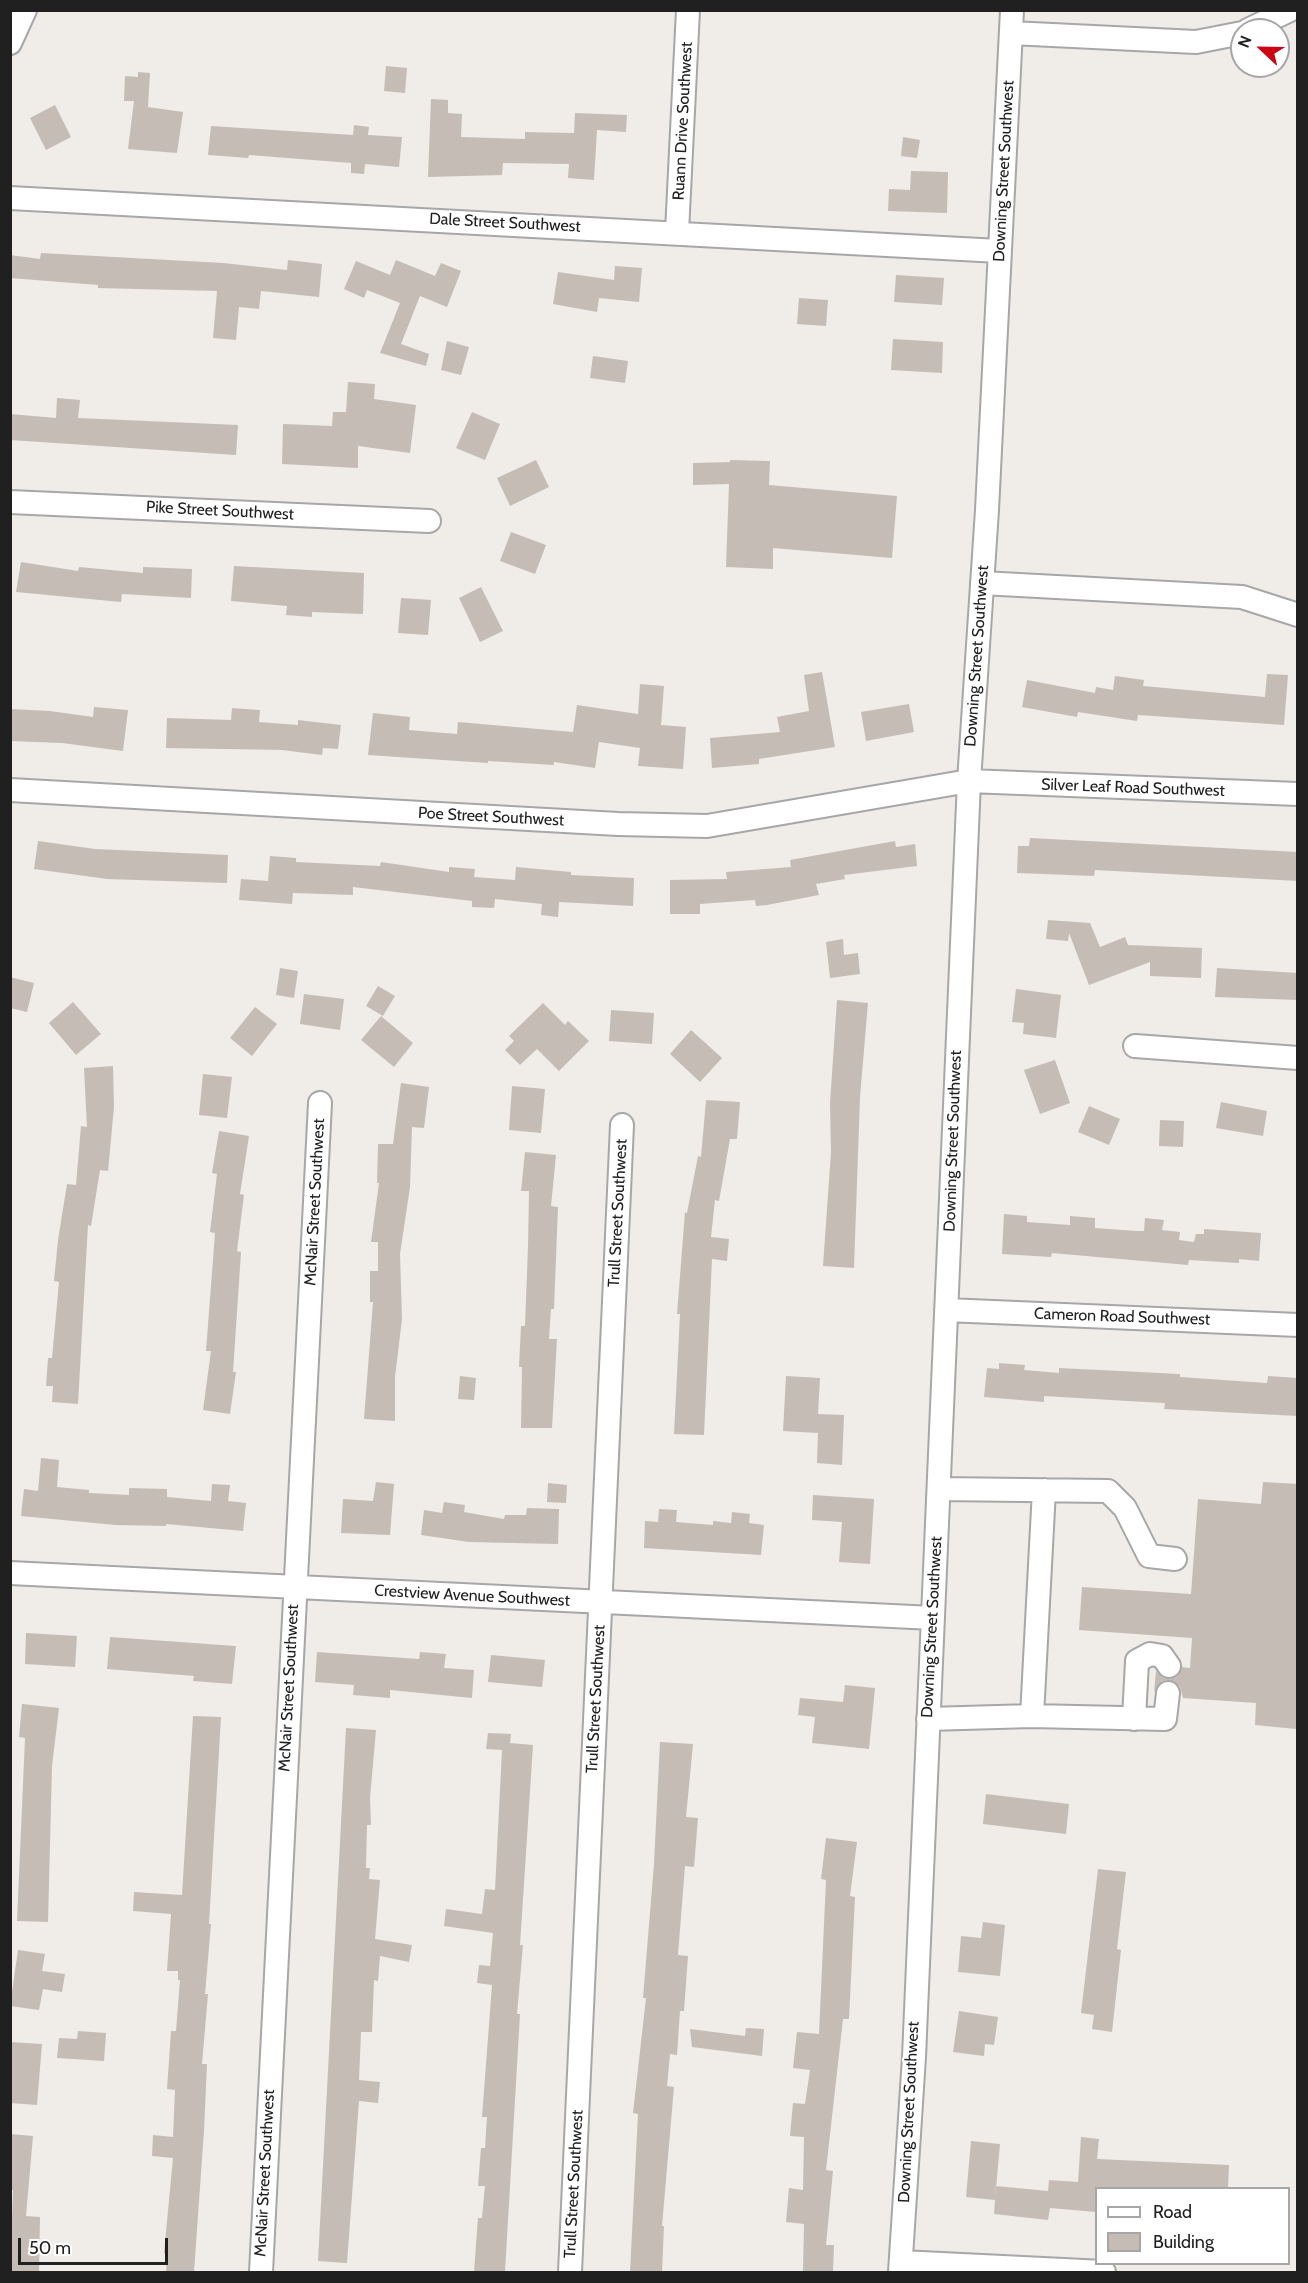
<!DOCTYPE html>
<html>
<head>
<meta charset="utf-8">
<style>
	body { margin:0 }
	#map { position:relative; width:1308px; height:2283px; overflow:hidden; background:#f0ece7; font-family:Cabin,sans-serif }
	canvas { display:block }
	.frame { position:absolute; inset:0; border:12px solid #202020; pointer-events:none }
	.legend { position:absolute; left:1095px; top:2187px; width:195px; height:78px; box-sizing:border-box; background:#fff; border:2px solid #a6a6a6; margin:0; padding:8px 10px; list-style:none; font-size:18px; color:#202020 }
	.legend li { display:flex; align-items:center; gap:12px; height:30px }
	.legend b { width:30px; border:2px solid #a6a6a6 }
	.north { position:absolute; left:1230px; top:18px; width:60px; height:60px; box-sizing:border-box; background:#fff; border:2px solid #a6a6a6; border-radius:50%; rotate:292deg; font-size:16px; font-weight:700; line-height:24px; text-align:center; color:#202020 }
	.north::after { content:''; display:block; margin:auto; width:21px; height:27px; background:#cd0212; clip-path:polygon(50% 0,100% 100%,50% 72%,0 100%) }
	.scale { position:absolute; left:18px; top:2238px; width:150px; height:27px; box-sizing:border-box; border:3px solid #202020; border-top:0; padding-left:8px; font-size:18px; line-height:21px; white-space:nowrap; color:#202020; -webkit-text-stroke:4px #fff; paint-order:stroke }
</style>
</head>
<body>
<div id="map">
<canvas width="1308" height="2283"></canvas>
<div class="frame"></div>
<ul class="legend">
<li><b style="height:8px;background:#fff"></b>Road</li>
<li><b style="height:16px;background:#c5bcb6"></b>Building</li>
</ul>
<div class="north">N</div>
<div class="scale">50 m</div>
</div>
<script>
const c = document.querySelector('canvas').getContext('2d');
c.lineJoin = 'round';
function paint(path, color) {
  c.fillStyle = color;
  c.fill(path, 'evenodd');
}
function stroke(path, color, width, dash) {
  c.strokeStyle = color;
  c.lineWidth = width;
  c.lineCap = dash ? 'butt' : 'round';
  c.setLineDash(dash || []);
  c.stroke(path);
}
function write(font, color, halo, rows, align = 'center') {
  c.font = font + ' Cabin,sans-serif';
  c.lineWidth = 4.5;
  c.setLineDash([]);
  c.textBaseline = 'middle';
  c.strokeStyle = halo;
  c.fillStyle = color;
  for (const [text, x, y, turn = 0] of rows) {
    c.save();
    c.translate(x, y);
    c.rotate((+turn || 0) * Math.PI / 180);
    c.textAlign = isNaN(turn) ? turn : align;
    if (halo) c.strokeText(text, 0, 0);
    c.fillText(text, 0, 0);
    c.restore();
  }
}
const building = new Path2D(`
	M386 66 407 68 405 93 384 91Z
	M138 72 150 73 148 107 183 112 177 153 128 149 134 101H124L125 76 138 77Z
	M431 99 448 100V113L462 114 461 137 525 139V132L574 133 575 113 627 115 626 132 597 130 594 180 568 178 569 164 503 163 502 175 428 177Z
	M55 105 71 137 46 150 30 118Z
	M354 125 369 127 368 135 402 137 399 167 365 164 364 174 351 173V163L249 155 248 158 208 155 211 126 353 135Z
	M903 137 920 140 917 158 901 156Z
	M911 171 948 172 947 213 888 211 889 189 910 190Z
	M41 253 223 263 287 270 288 260 322 264 319 297 261 291 259 309 239 307 236 340 213 338 217 291 98 288V285L10 278V255L40 259Z
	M396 260 435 276 441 263 461 271 447 307 420 296 401 344 429 354 426 366 380 353 400 303 367 290 364 298 344 289 356 261 390 275Z
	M615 266 642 268 639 302 599 298 597 312 553 304 558 272 614 280Z
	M896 275 944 278 942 305 894 302Z
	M799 298 828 300 826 326 797 324Z
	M893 339 943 342 942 373 891 370Z
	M447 341 469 347 461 375 441 370Z
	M593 356 628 361 625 383 590 378Z
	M348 382 375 384 374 399 416 405 410 453 358 446V468L282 464 283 424 332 426 333 412H346Z
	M57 398 80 400 78 418 238 425 236 455 10 440V414L56 418Z
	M472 412 500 424 485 460 456 448Z
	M536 460 549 487 510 506 497 478Z
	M730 460 770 461 769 485 897 496 892 558 773 548V569L726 567 729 484 693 485V463L730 462Z
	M511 532 546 545 535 574 500 561Z
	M21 562 78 571 79 567 143 573V567L192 569 191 598 122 594 121 602 16 592Z
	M234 566 364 573 363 614 312 612V617L286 615 287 606 231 601Z
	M481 587 503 631 480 642 459 598Z
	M401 598 431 600 428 635 398 633Z
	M822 672 835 747 759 759V764L712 768 710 738 780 732 777 717 809 711 804 675Z
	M1267 674 1288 675 1284 725 1138 715 1137 721 1078 712 1077 717 1022 707 1027 680 1095 693 1096 687 1113 690 1115 676 1144 680 1143 686 1265 697Z
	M640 684 664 686 661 725 686 727 683 769 638 766 640 748 599 742 595 768 554 762V765L488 761V763L368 755 373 713 410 717 409 730 457 734 458 722 573 732 577 705 638 714Z
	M909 704 914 732 866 741 861 712Z
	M94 707 128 710 123 751 62 743 10 741V709L50 711 93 717Z
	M232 708 260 710 259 722 298 725V720L341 725 338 749 323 748 322 755 282 750 166 748 167 718 231 720Z
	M1030 838 1298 852V881L1095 870 1094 876 1017 873 1018 846H1029Z
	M38 841 95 849 228 855 227 883 107 879 34 869Z
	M895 841 896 847 915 844 917 866 844 875 845 879 816 884 819 895 767 905 756 906 755 900 700 904V914H670V880L727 879 726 872 791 867 790 860Z
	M270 856 296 858V862L380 866 381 862 449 872V867L475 869 474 877 515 880 516 867 571 872V875L634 878 633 906 559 902 558 917 541 915 542 904 495 899 494 908 472 907V901L353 887V895L293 893 292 904 239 900 241 879 268 881Z
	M1048 920 1090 923 1100 947 1125 937 1128 945 1202 948 1201 978 1150 976V962L1089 985 1069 933 1068 941 1046 939Z
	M843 939 844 955 858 953 860 974 830 978 826 942Z
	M280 968 298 971 294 998 276 995Z
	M1217 968 1298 973V1000L1215 997Z
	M10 977 34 983 27 1012 10 1008Z
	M378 986 395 996 383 1016 366 1006Z
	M1016 989 1061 995 1056 1038 1023 1034 1024 1023 1012 1022Z
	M304 994 344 999 340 1030 300 1024Z
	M837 1000 868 1003 860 1097 854 1268 823 1266 831 1152 830 1103Z
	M73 1002 101 1034 76 1055 49 1023Z
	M543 1003 565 1025 568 1021 589 1041 559 1071 537 1049 520 1065 505 1050 514 1041 509 1036Z
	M255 1007 277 1024 252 1056 230 1038Z
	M611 1010 654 1013 652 1044 609 1041Z
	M381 1016 413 1043 394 1067 361 1040Z
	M691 1030 722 1058 700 1082 670 1054Z
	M1055 1060 1070 1103 1040 1114 1024 1070Z
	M113 1066 114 1107 108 1171 100 1170 91 1226 88 1225 78 1404 52 1402 53 1386H46L48 1358H52L59 1282 54 1281 58 1240 67 1184 76 1185 81 1126 87 1127 84 1068Z
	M203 1074 232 1077 227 1118 199 1115Z
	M401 1083 429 1087 424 1128 412 1127 410 1187 400 1254 402 1319 395 1377V1421L364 1419 373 1302H370V1271H378V1242H371L379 1183H377L378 1144H393Z
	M512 1086 545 1089 541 1133 509 1130Z
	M706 1100 740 1102 737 1139H730L719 1201 715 1200 711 1237 729 1239 727 1261 712 1259 704 1435 674 1434 680 1314H677L685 1212 687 1213 698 1156 701 1157Z
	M1221 1102 1267 1111 1263 1136 1216 1128Z
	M1089 1106 1120 1119 1109 1145 1078 1132Z
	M1160 1120 1184 1121 1183 1147 1159 1146Z
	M219 1131 249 1136 240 1194 244 1195 237 1251 241 1252 233 1372H236L230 1414 203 1410 211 1351H206L215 1233 210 1232 217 1174 212 1173Z
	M525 1152 556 1155 551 1206 558 1207 554 1309H551L549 1339H557L552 1428H521L522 1367H519L521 1326H525L528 1247 529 1191H521Z
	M1004 1214 1027 1216V1222L1070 1225V1216L1095 1218V1228L1137 1231H1144L1145 1218 1164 1220 1162 1230 1180 1232 1179 1240 1194 1242 1196 1234H1204V1229L1261 1233 1259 1261 1239 1259V1263L1189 1260 1188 1265 1052 1253 1051 1257 1002 1254Z
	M999 1363 1025 1365 1024 1370 1059 1373V1368L1180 1374V1377L1267 1383 1268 1376 1298 1378V1416L1164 1409 1165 1403 1128 1401 1044 1396V1402L984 1397 987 1368 999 1369Z
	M460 1376 476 1378 474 1400 458 1399Z
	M786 1376 820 1378 818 1414 844 1415 842 1465 817 1463 818 1433 783 1431Z
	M41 1458 59 1460 57 1487 89 1490V1493L129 1495V1488L167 1489V1497L211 1501 212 1484 230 1485 228 1501 246 1503 243 1531 166 1524V1526L115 1525 21 1516 24 1489 38 1491Z
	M376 1482 394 1484 390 1535 341 1533 343 1499 373 1501Z
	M1263 1482 1298 1484 1296 1729 1255 1725 1256 1703 1183 1698 1180 1687 1170 1680 1162 1681 1154 1692 1156 1671 1163 1678 1170 1679 1177 1677 1182 1667 1190 1668 1192 1638 1079 1630 1082 1587 1191 1594 1198 1499 1261 1504Z
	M548 1483 567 1485 566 1503 547 1502Z
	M813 1495 874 1499 870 1564 839 1562 842 1522 812 1520Z
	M444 1502 465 1505 464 1512 504 1519 505 1515H526L527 1508 559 1509 558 1544 469 1542 421 1535 424 1510 442 1513Z
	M659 1509 677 1510 676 1522 713 1525V1521L731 1523 732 1512 750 1514 749 1523 764 1525 761 1555 644 1548 645 1521 658 1522Z
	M26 1633 77 1636 75 1667 25 1664Z
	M110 1637 236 1646 232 1684 193 1681 194 1676 107 1669Z
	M317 1652 419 1659 420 1652 446 1654 444 1668 474 1670 472 1698 390 1690V1698L353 1695 354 1685 315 1682Z
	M491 1655 545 1660 542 1687 488 1682Z
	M845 1685 875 1688 869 1749 812 1743 815 1717 798 1715 800 1698 843 1702Z
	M22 1704 59 1708 52 1766 48 1922 17 1921 25 1738 19 1737Z
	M193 1716 221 1717 209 1924H211L205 1994H208L202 2064H207L204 2131 194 2272H166L167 2254 164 2253 173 2158 152 2156 153 2135 173 2137 175 2090 167 2089 171 2031H176L180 1980H178V1971H167L171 1914 133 1911 134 1892 182 1895Z
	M346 1728 376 1730 370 1798 371 1825H367L366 1868H370L369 1879 380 1880 375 1939 412 1945 409 1962 380 1956 378 1981 374 1980 372 2032H361L359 2080 380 2082 378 2103 359 2101 347 2263 318 2261Z
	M488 1733 511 1734 510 1743 533 1745 520 1945H523L517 2014H520L505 2272H474L478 2218H482L485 2186H478L481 2148H485L487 2117H482L492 1985 477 1983 479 1965 490 1966 493 1933 444 1926 446 1909 482 1914 485 1889 495 1890 502 1750 486 1749Z
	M660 1742 693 1744 686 1817 698 1818 694 1867 685 1866 678 1955 688 1956 684 2011H680L677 2055 670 2054 667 2086 674 2087 662 2226H664L662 2272H630L638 2114 633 2113 646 1998H643L654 1864Z
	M986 1794 1069 1804 1066 1834 983 1824Z
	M826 1838 857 1842 850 1896 855 1897 849 2019H843L826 2170 833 2171 826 2245H834L833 2272H803L804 2224 786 2222 789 2188 803 2190 804 2137 790 2136 793 2103 805 2104 810 2070 793 2068 797 2032 819 2034 826 1880 821 1879Z
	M1098 1869 1126 1872 1117 1949 1121 1950 1112 2032 1092 2029 1094 2015 1081 2013Z
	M983 1922 1005 1925 1000 1976 958 1972 961 1936 981 1938Z
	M18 1950 45 1954 42 1971 65 1974 62 1992 43 1989 39 2010 10 2006Z
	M959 2011 998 2017 994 2045 985 2044 984 2056 953 2052Z
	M746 2028 764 2029 762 2056 692 2047 690 2029 745 2036Z
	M78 2031 106 2033 104 2061 57 2058 59 2038 77 2039Z
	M10 2042 42 2044 37 2105 10 2103Z
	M10 2134 33 2136 26 2216 40 2217 39 2272H10L13 2190H10Z
	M1081 2137 1099 2139 1097 2159 1229 2165 1228 2188H1096V2212L1050 2208 1048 2220 994 2214 996 2186 1048 2191 1049 2180 1078 2182Z
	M971 2141 1000 2144 995 2200 966 2197Z`);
const minor = new Path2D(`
	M1248 30 1290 10
	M1011 33 1196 42 1242 33
	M10 43 25 10
	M10 198 999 251
	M677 232 688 10
	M10 502 429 521
	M982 583 1242 597 1298 615
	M10 790 618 824 707 826 969 781 1298 794
	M1135 1046 1298 1058
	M946 1310 1298 1325
	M939 1489 1108 1491 1125 1508 1149 1556 1175 1559
	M10 1573 933 1618
	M1032 1716 1165 1719 1168 1693
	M928 1719 1032 1716 1044 1490
	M1134 1719 1137 1661 1150 1654 1162 1656 1169 1666
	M901 2262 1104 2272
	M261 2272 320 1103
	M570 2272 622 1125
	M900 2272 914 2057 969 781 987 510 1012 10`);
const streetNames = [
	["Ruann Drive Southwest",683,121,-87],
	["Downing Street Southwest",1004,171,-87],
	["Dale Street Southwest",505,223,3],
	["Pike Street Southwest",220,511,3],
	["Downing Street Southwest",977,656,-86],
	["Silver Leaf Road Southwest",1133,788,2],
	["Poe Street Southwest",491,817,3],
	["Downing Street Southwest",953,1141,-88],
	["McNair Street Southwest",315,1202,-87],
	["Trull Street Southwest",618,1213,-87],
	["Cameron Road Southwest",1122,1317,2],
	["Crestview Avenue Southwest",472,1596,3],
	["Downing Street Southwest",932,1627,-87],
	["McNair Street Southwest",289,1688,-87],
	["Trull Street Southwest",596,1699,-87],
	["Downing Street Southwest",909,2112,-87],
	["McNair Street Southwest",265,2173,-87],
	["Trull Street Southwest",574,2184,-87]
];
paint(building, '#c5bcb6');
stroke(minor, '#a7a7a7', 26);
stroke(minor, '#fff', 22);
write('16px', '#202020', '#fff', streetNames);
</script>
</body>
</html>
